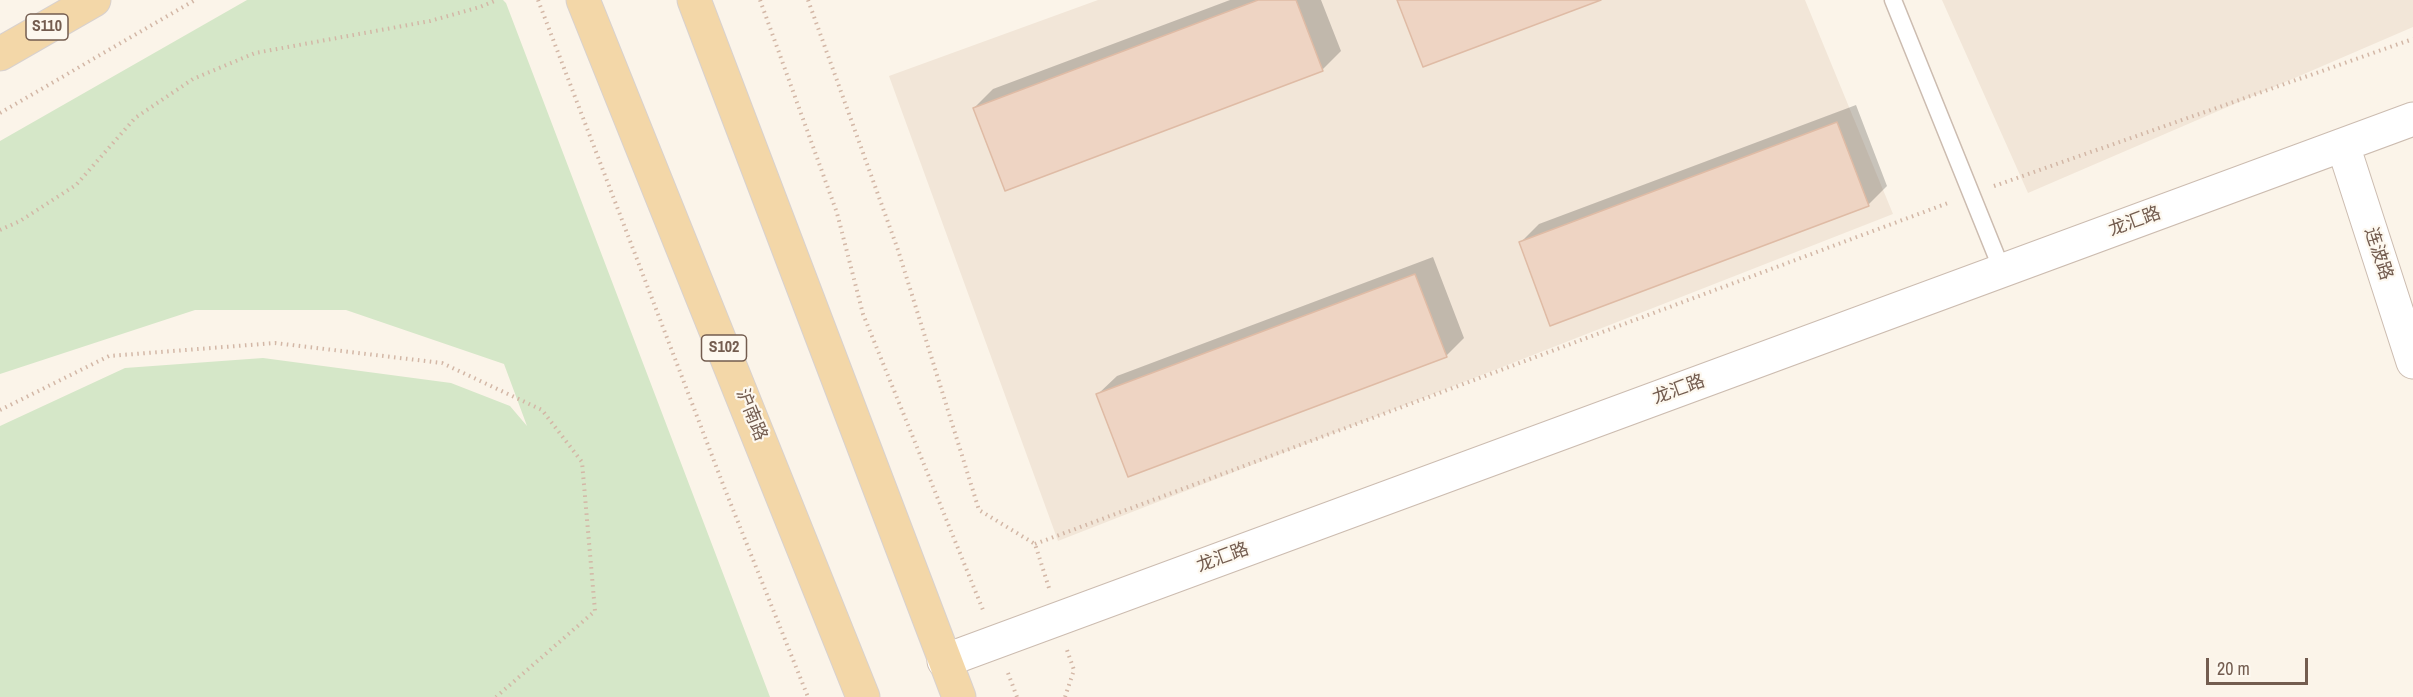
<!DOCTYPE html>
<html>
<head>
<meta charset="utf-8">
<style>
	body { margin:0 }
	#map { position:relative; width:2413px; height:697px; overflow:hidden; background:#fbf4e9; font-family:"Archivo Narrow",sans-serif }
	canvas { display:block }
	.scale { position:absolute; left:2206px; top:658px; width:102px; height:27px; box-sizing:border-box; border:3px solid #735c4f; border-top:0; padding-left:8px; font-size:18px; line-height:21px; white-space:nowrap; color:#735c4f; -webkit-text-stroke:4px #fdf8ef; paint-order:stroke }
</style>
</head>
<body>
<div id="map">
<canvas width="2413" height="697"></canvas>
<div class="scale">20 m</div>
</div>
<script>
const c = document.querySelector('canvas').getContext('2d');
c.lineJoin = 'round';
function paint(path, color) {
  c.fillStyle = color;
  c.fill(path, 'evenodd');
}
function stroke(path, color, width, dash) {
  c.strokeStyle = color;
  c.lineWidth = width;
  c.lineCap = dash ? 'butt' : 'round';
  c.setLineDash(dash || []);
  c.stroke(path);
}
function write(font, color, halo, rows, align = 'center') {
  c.font = font + ' "Archivo Narrow","Noto Sans SC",sans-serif';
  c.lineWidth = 4.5;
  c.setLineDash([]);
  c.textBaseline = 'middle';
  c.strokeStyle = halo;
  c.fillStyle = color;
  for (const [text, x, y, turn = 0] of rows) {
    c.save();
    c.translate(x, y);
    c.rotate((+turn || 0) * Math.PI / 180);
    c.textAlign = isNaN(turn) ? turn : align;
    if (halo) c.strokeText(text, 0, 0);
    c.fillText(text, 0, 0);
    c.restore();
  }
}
const residential = new Path2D(`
	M1098 0H1805L1893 214 1058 541 889 76Z
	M1942 0H2413V27L2028 193Z`);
const green = new Path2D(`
	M247 0H503L506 3 770 697H0V426L125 368 263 358 451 383 510 406 527 426 504 364 346 310H195L0 374V141Z`);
const shadow = new Path2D(`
	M1230 0H1321L1341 51 1322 70 974 108 993 89Z
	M1856 105 1887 186 1868 205 1520 243 1539 224Z
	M1433 257 1464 338 1446 356 1098 394 1117 376Z`);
const building = new Path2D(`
	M1258 0H1296L1323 71 1005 191 973 108Z
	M1397 0H1601L1423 67Z
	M1837 122 1869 206 1550 326 1519 242Z
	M1415 274 1447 357 1128 477 1096 394Z`);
const path = new Path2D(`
	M538 0 724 487 808 697
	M760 0 837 213 863 314 983 610
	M808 0 898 250 979 510 1035 544 1049 588
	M0 113 195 0
	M1994 186 2413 39
	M0 230 20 221 76 185 135 118 193 79 255 53 430 21 480 7 497 0
	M0 410 109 356 275 343 442 363 542 410 582 462 595 611 496 697
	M1035 544 1948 203
	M1008 673 1017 697
	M1065 697 1074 670 1067 650`);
const service = new Path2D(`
	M1893 0 2002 270`);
const minor = new Path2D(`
	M2343 145 2413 362
	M944 661 2413 119`);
const primary = new Path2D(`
	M583 0 863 697
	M694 0 959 697
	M0 54 94 0`);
const shields = [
	[47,27,42],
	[724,348,45]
];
const shieldNames = [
	["S110",47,27],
	["S102",724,348]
];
const streetNames = [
	["龙汇路",2135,222,-20],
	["连波路",2378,254,72],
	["龙汇路",1679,390,-20],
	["沪南路",751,415,68],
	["龙汇路",1223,558,-20]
];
paint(residential, '#f2e6d8');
paint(green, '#d5e7c8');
paint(shadow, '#0003');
paint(building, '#eed4c3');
stroke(building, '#dfbba5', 1.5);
stroke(service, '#ccbcb0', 19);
stroke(minor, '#ccbcb0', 35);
stroke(primary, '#d8d1ce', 35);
stroke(path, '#d3b7a6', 4, [1.5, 4.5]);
stroke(service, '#fff', 16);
stroke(minor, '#fff', 33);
stroke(primary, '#f3d7a8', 33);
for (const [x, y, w] of shields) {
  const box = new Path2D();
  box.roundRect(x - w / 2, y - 13, w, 26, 4.5);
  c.fillStyle = '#fdf8ef';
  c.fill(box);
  stroke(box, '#735c4f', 1.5);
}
write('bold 16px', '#735c4f', null, shieldNames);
write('18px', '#735c4f', '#fdf8ef', streetNames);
</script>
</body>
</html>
